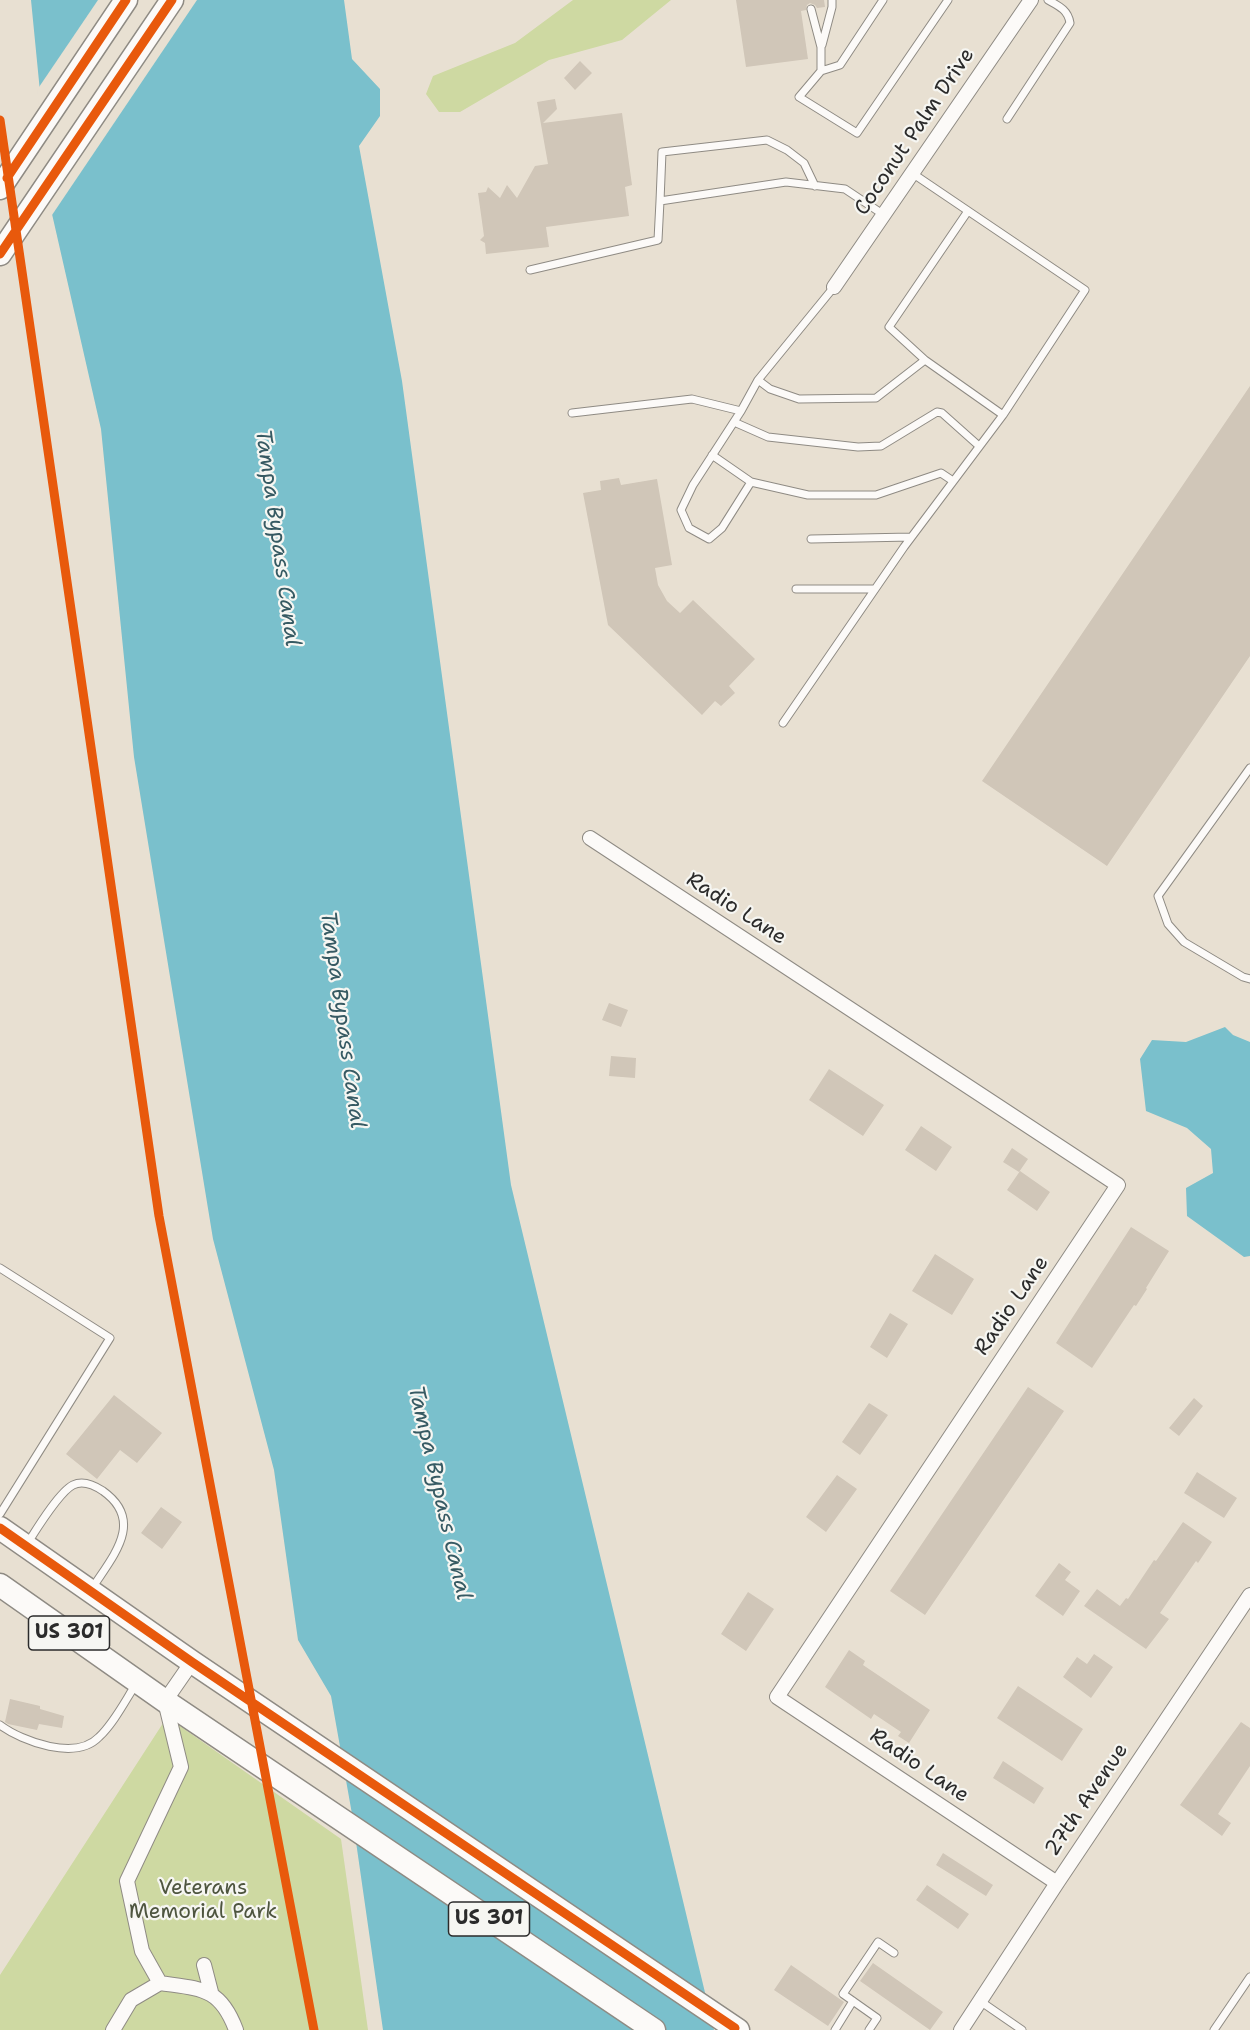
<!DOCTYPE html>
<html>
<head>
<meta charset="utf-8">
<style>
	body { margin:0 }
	canvas { display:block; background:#e8e0d2 }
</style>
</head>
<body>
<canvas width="1250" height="2030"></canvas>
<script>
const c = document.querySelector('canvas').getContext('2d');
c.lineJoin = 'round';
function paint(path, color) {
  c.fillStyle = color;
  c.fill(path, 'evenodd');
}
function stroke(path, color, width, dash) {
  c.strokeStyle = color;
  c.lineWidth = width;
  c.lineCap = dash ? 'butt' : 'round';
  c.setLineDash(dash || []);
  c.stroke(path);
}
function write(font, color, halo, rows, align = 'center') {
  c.font = font + ' "Shantell Sans",sans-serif';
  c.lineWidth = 4.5;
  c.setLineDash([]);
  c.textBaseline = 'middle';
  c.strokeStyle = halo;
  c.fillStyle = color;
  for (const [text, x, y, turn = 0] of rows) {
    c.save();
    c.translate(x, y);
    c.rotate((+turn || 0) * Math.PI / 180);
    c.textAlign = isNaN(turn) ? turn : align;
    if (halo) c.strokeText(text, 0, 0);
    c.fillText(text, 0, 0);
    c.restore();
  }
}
const green = new Path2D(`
	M573 0H671L622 40 549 60 460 112H439L426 94 433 76 515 43Z
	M167 1717 341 1839 368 2030H0V1975Z`);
const water = new Path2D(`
	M31 0H344L352 59 380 89V116L359 146 402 381 511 1185 714 2030H383L352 1814 331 1696 298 1640 274 1470 213 1239 134 757 101 429 52 214Z
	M1225 1027 1233 1035 1250 1042V1256L1244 1257 1187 1216 1186 1188 1213 1173 1211 1149 1187 1128 1146 1111 1140 1059 1152 1040 1186 1042Z`);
const pier = new Path2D(`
	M98 0H197L50 218 37 90Z`);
const building = new Path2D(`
	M736 0H824L825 7 817 8 815 5 810 3 807 5 806 10 801 11 808 59 746 67Z
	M580 61 592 73 575 90 564 78Z
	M555 99 557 109 543 123 622 113 632 185 625 187 629 216 546 227 549 247 486 254 485 243 480 240 484 236 478 193 486 192 488 187 500 198 507 185 517 198 535 166 548 164 537 102Z
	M1250 386V656L1107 866 982 781Z
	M619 478 621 485 657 479 672 565 655 568 658 585 667 601 680 613 693 600 755 659 729 686 735 693 721 706 715 701 702 715 608 625 583 493 601 490 600 481Z
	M609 1003 628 1010 621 1027 602 1020Z
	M611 1056 636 1058 635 1078 609 1076Z
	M829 1069 884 1105 863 1136 809 1100Z
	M921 1126 952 1147 936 1171 905 1150Z
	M1012 1148 1028 1159 1019 1172 1003 1162Z
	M1020 1171 1050 1192 1037 1211 1007 1190Z
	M1131 1227 1169 1251 1146 1288 1147 1289 1136 1306 1134 1305 1092 1368 1056 1343Z
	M935 1254 974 1279 952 1315 912 1291Z
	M890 1313 908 1324 887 1358 870 1347Z
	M1028 1387 1064 1411 925 1615 890 1591Z
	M114 1395 162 1433 137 1463 120 1450 97 1479 66 1454Z
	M1194 1398 1203 1406 1179 1436 1169 1428Z
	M869 1403 888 1415 860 1455 842 1442Z
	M1197 1472 1237 1498 1224 1518 1184 1493Z
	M837 1475 857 1489 826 1532 806 1517Z
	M161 1507 182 1522 162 1549 141 1533Z
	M1183 1522 1212 1542 1198 1563 1196 1561 1160 1613 1169 1619 1146 1649 1084 1606 1097 1589 1120 1606 1126 1598 1128 1599 1154 1560 1156 1561Z
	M1059 1563 1071 1572 1065 1580 1080 1591 1063 1616 1035 1596Z
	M748 1592 774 1609 746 1651 721 1634Z
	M849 1650 865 1661 863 1665 930 1710 909 1743 898 1736 901 1732 874 1714 871 1719 825 1687Z
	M1094 1654 1113 1667 1091 1698 1063 1677 1077 1657 1087 1664Z
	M1018 1686 1083 1729 1062 1761 997 1718Z
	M10 1699 40 1706V1709L64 1716 62 1728 39 1724 37 1730 8 1724 5 1722Z
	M1241 1722 1250 1728V1766L1218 1814 1231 1823 1222 1836 1180 1805Z
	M1003 1761 1044 1788 1034 1804 993 1778Z
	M943 1853 993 1885 986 1896 936 1865Z
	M927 1885 969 1914 958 1929 916 1900Z
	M873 1963 943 2012 930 2030 860 1981Z
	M791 1965 844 2002 828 2026 774 1990Z`);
const service = new Path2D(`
	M883 0 840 65 821 71 799 97 857 133 948 0
	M811 9 821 47V71
	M822 45 832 7V0
	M1007 119 1070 23C1068 10 1059 6 1048 0
	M912 173 1085 290 1003 415
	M660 201 662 152 767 140 787 150 804 163 815 186
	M530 270 658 240 660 201 786 182 845 189 884 215
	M925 360 889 327 968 211
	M572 413 692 399 741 411 758 380
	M734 422 768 437 858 447 881 446 937 412 942 413 979 446
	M712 455 751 482 722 528 709 539 689 528 681 510 693 485 741 411
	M751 482 808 495H876L941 473 953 481
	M811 539 911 537
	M796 589H875
	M783 723 904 547 1003 415 925 360 876 398 799 399 770 389 758 380 834 287
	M1250 768 1158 896 1168 924 1184 942 1243 977 1250 979
	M0 1268 110 1338 0 1514
	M27 1544C36 1530 59 1492 73 1485 83 1480 94 1485 103 1491 145 1521 113 1556 93 1587
	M0 1725C23 1742 76 1761 99 1737 114 1723 125 1701 136 1684
	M980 2001 1022 2030
	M835 2030 853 2001
	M869 2030 877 2018 843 1994 878 1942 894 1953
	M1214 2030 1250 1977`);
const minor = new Path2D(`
	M834 287 1031 0
	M590 838 1118 1185 777 1697 1057 1883
	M204 1965 211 1992
	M160 1983C201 1989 220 1987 236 2030
	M113 2030 131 2000 160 1983 142 1951 127 1881 181 1767 165 1701 192 1662
	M961 2030 1057 1883 1250 1595`);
const primary = new Path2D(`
	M0 188 126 0
	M0 254 172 0
	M0 1528 192 1662 738 2030
	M0 1585 165 1701 654 2030`);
const cycleway = new Path2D(`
	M0 120 159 1216 314 2030
	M7 178 126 0
	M0 254 172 0
	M0 1528 192 1662 735 2028`);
const shields = [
	[69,1633,81],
	[489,1919,81]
];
const shieldNames = [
	["US 301",69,1633],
	["US 301",489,1919]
];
const streetNames = [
	["Coconut Palm Drive",915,132,-56],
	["Radio Lane",736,909,33],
	["Radio Lane",1012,1306,-56],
	["Radio Lane",919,1766,34],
	["27th Avenue",1087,1800,-56]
];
const parkNames = [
	["Veterans",203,1889],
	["Memorial Park",203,1913]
];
const waterNames = [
	["Tampa Bypass Canal",277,538,82],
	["Tampa Bypass Canal",342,1020,82],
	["Tampa Bypass Canal",439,1493,77]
];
paint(green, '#ced9a2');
paint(water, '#7ac0cc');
paint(pier, '#e8e0d2');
paint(building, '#d0c6b8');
stroke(service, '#8f8b84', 9);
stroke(minor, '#8f8b84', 16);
stroke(primary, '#8f8b84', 25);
stroke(service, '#fcfaf8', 7);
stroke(minor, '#fcfaf8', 14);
stroke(primary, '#fcfaf8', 22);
stroke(cycleway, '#e8590c', 9);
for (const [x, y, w] of shields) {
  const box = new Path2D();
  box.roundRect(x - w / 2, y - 17, w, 34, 4.5);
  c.fillStyle = '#f6f6f2';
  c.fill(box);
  stroke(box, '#2b2b2b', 1.5);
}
write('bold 20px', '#2b2b2b', null, shieldNames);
write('21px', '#2b2b2b', '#f6f6f2', streetNames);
write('21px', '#4e553f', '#f6f6f2', parkNames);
write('italic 22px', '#365a63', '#f6f6f2', waterNames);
</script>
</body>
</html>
